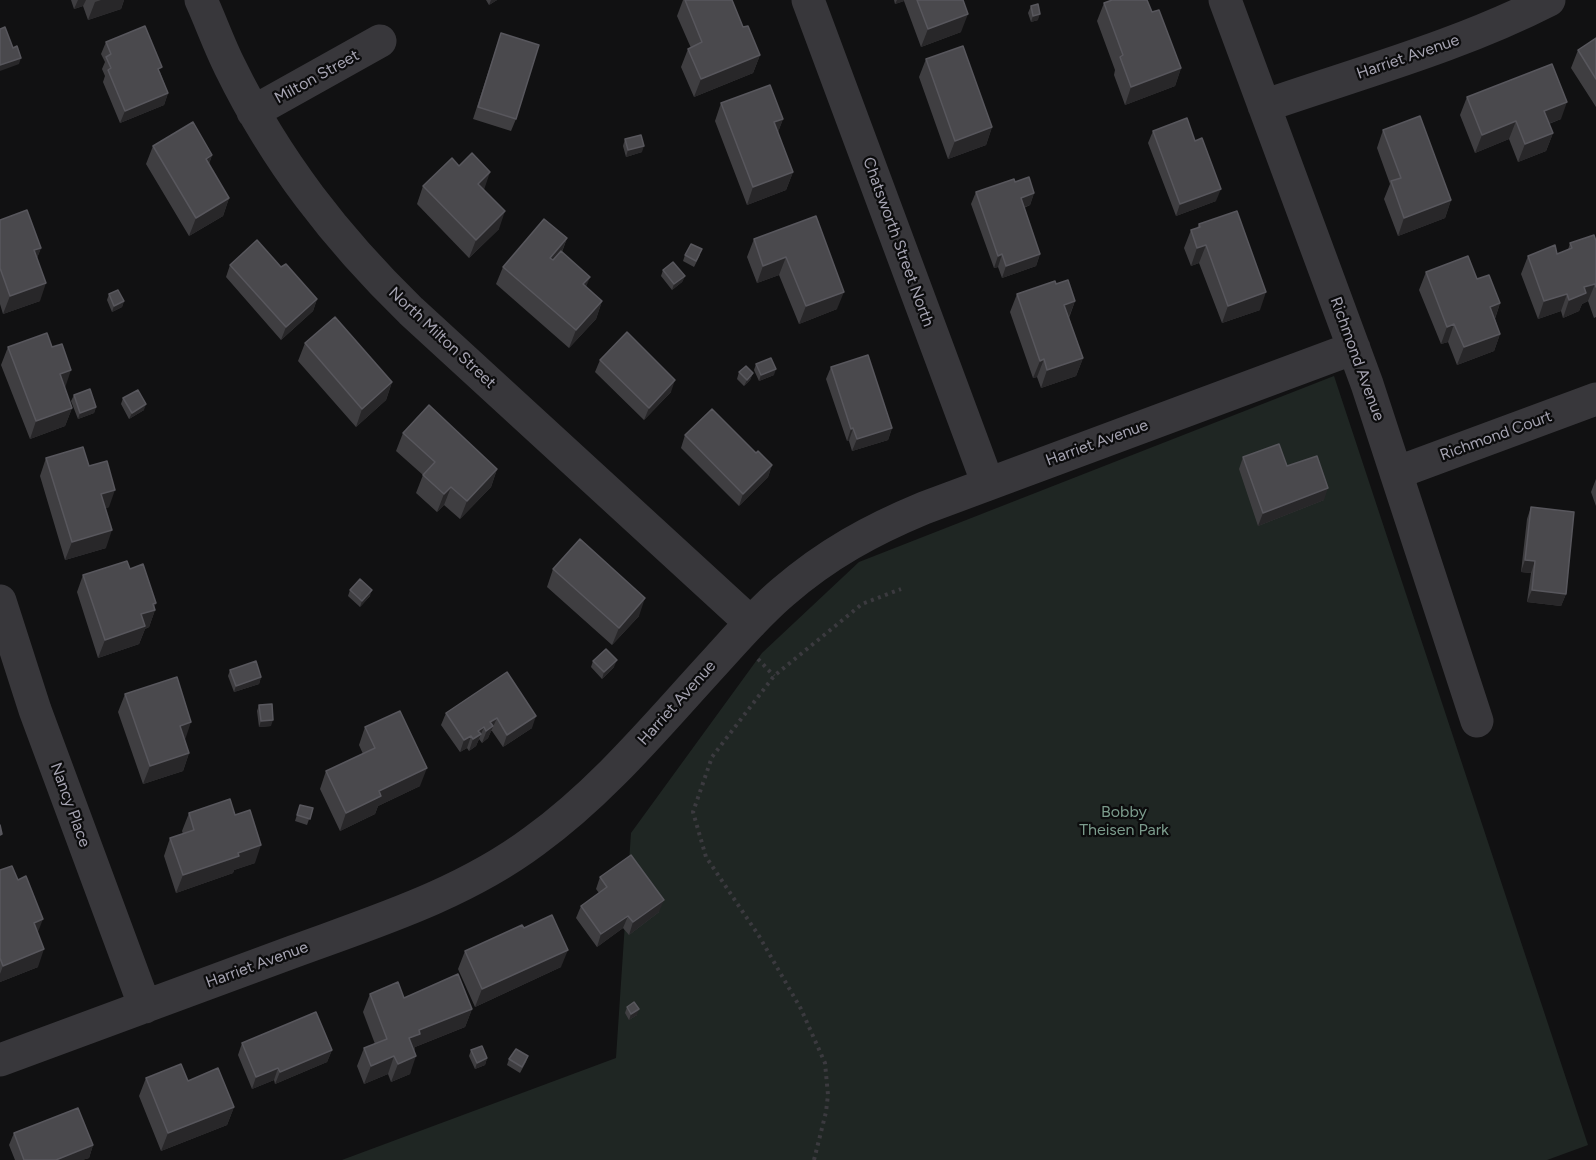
<!DOCTYPE html>
<html>
<head>
<meta charset="utf-8">
<style>
	body { margin:0 }
	canvas { display:block; background:#111112 }
</style>
</head>
<body>
<canvas width="1596" height="1160"></canvas>
<script>
const c = document.querySelector('canvas').getContext('2d');
c.lineJoin = 'round';
function paint(path, color) {
  c.fillStyle = color;
  c.fill(path, 'evenodd');
}
function stroke(path, color, width, dash) {
  c.strokeStyle = color;
  c.lineWidth = width;
  c.lineCap = dash ? 'butt' : 'round';
  c.setLineDash(dash || []);
  c.stroke(path);
}
function write(font, color, halo, rows, align = 'center') {
  c.font = font + ' Figtree,sans-serif';
  c.lineWidth = 4.5;
  c.setLineDash([]);
  c.textBaseline = 'middle';
  c.strokeStyle = halo;
  c.fillStyle = color;
  for (const [text, x, y, turn = 0] of rows) {
    c.save();
    c.translate(x, y);
    c.rotate((+turn || 0) * Math.PI / 180);
    c.textAlign = isNaN(turn) ? turn : align;
    if (halo) c.strokeText(text, 0, 0);
    c.fillText(text, 0, 0);
    c.restore();
  }
}
const green = new Path2D(`
	M1334 376 1588 1145 1547 1160H342L616 1058 631 833 762 653 859 562Z`);
const path = new Path2D(`
	M758 659 774 676
	M814 1160 826 1112 828 1095 825 1063 801 1009 759 936 706 857 693 812 712 757 774 676 862 604 901 589`);
const minor = new Path2D(`
	M201 0C211 22 219 45 230 67 276 161 336 238 411 311L751 623
	M808 0 988 484
	M1225 0 1367 384 1477 721
	M1264 106C1359 73 1459 46 1549 0
	M253 112 380 41
	M1396 473 1596 399
	M0 601 35 710 145 1007
	M0 1060C98 1024 197 987 295 951 377 921 463 894 534 841 603 791 657 725 714 663 736 639 758 613 783 592 827 554 871 530 924 508L1354 348`);
const wall = new Path2D(`
	M71 0H124L121 9 88 20 83 6 74 9Z
	M486 0H497L489 5Z
	M683 0H732L743 27 760 55 753 73 694 97 681 67 688 49 691 48 677 16Z
	M894 0H963L961 32 921 47 904 1 895 4Z
	M1104 3 1152 12 1181 68 1175 86 1125 105 1114 75 1115 70 1097 21Z
	M1031 6 1038 20 1031 22 1028 13Z
	M501 33 516 119 511 131 473 119Z
	M1596 38V107L1571 68 1578 50Z
	M106 42 160 72 168 93 164 105 120 123 103 82 105 76 102 69 105 62 101 54Z
	M926 59 992 127 986 145 948 159 919 77Z
	M1467 97 1561 119 1549 124 1553 133 1546 151 1518 162 1509 139 1475 153 1460 115Z
	M721 103 783 119 778 132 793 172 786 190 747 205 715 121Z
	M1383 130 1451 200 1445 218 1398 236 1384 199 1390 184 1377 148Z
	M1153 131 1216 201 1176 216 1148 143Z
	M625 139 642 152 626 157 623 146Z
	M153 146 212 155 209 164 229 198 223 216 189 236 146 164Z
	M1015 182 1034 193 1030 205 1024 208 1040 254 1036 266 1002 278 998 267 994 268 971 204 976 192Z
	M423 186 484 190 499 229 469 258 417 204Z
	M816 216 837 309 799 324 779 275 757 283 747 257 754 239Z
	M0 220 41 248 37 258 40 301 3 314 0 304Z
	M1199 224 1260 310 1222 323 1199 263 1191 266 1184 248 1191 230 1197 228Z
	M567 238 562 252 586 287 602 301 596 319 569 348 496 284 503 267Z
	M1596 241V317L1594 318 1588 301 1582 304 1579 311 1563 318 1561 311 1538 319 1521 274 1528 256 1557 254 1568 250 1570 243Z
	M685 255H700L694 267 683 261Z
	M230 265 317 299 313 311 281 340 226 277Z
	M663 270 685 276 682 282 672 290 661 276Z
	M1426 272 1477 279 1500 303 1495 319 1500 334 1494 351 1457 365 1448 342 1441 344 1419 290Z
	M1056 284 1075 301 1069 318 1083 358 1076 376 1041 388 1037 377 1033 378 1010 312 1017 294Z
	M109 294 124 301 122 307 112 312 107 300Z
	M305 343 392 382 386 400 356 427 298 361Z
	M8 347 65 388 72 408 65 426 30 439 1 365Z
	M600 360 671 392 644 420 595 372Z
	M756 364 774 375 759 381 754 370Z
	M831 367 892 428 888 440 852 451 849 441H847L826 379Z
	M739 372 753 373 750 380 744 386 737 379Z
	M74 395 96 407 94 413 78 419 71 401Z
	M123 398 144 410 129 419 121 404Z
	M403 433 497 469 491 487 460 519 444 505 437 512 416 493 423 475 396 451Z
	M685 435 772 465 768 477 739 506 681 448Z
	M1243 457 1324 500 1258 526 1239 469Z
	M46 458 89 466 109 507 106 508V548L65 560 40 476Z
	M1596 479V506L1591 492Z
	M1531 507 1566 594 1561 606 1527 602 1531 573 1521 572 1527 519Z
	M130 569 156 603 154 608 155 610 149 627 145 629 139 644 98 658 77 592 83 575Z
	M553 569 639 616 612 645 547 587Z
	M350 590 370 596 360 607 348 596Z
	M593 661 614 667 602 679 591 667Z
	M230 670 261 677 259 684 234 692 228 676Z
	M507 672 532 728 503 747 492 731H491L488 738 482 743 479 739 476 746 469 751 467 748 460 752 441 725 446 713Z
	M125 694 185 740 189 753 183 771 143 784 118 712Z
	M259 705 271 726 259 727 257 711Z
	M365 727 420 786 378 806 375 814 340 831 320 789 326 771 363 754 359 745Z
	M300 805 313 808 307 825 295 821Z
	M189 813 235 815 255 863 234 870 233 873 176 893 164 856 170 838 183 834 182 831Z
	M0 870 38 933V967L0 982Z
	M600 877 659 912 629 935 623 928 597 947 576 918 581 906 599 893 596 889Z
	M524 928 561 967 475 1007 458 969 465 951Z
	M370 994 404 998 472 1009 465 1027 415 1047 410 1074 391 1082 388 1074 364 1084 357 1066 364 1048 375 1044 363 1012Z
	M627 1007 637 1015 629 1020 625 1013Z
	M242 1043 332 1050 327 1062 275 1084 274 1080 252 1089 238 1055Z
	M471 1050 487 1058 485 1065 475 1069 469 1056Z
	M528 1056 526 1062 520 1073 507 1065 509 1059Z
	M146 1078 188 1081 234 1107 227 1125 161 1151 139 1096Z
	M14 1133 93 1145 89 1158 82 1160H15L9 1145Z`);
const shadedWall = new Path2D(`
	M78 0H86L83 6 74 9Z
	M101 0H124L121 9 88 20 95 2Z
	M491 0H497L489 5Z
	M897 0H904V1L895 4Z
	M968 14 961 32 921 47 928 29Z
	M1040 14 1038 20 1031 22 1033 16Z
	M760 55 753 73 694 97 701 79Z
	M21 58 19 64 0 71V65Z
	M1181 68 1175 86 1125 105 1131 87Z
	M168 93 164 105 120 123 125 111Z
	M1567 102 1561 119 1537 128 1544 111Z
	M783 119 776 137 774 122Z
	M1516 121 1509 139 1475 153 1482 135Z
	M992 127 986 145 948 159 955 141Z
	M1553 133 1546 151 1518 162 1525 144Z
	M644 146 642 152 626 157 628 150Z
	M212 155 206 173V159Z
	M490 172 484 190 478 184Z
	M793 172 786 190 747 205 753 187Z
	M1221 189 1216 201 1176 216 1180 204Z
	M1034 193 1030 205 1016 210 1021 198Z
	M229 198 223 216 189 236 196 218Z
	M1451 200 1445 218 1398 236 1404 218Z
	M505 211 499 229 469 258 476 240Z
	M567 238 560 256 543 276 550 258Z
	M1206 245 1199 263 1191 266 1197 248Z
	M41 248 34 265V250Z
	M1002 254 998 267 994 268 998 256Z
	M1040 254 1036 266 1002 278 1006 266Z
	M786 257 779 275 757 283 763 266Z
	M685 276 682 282 672 290 674 284Z
	M590 277 583 295V284Z
	M46 283 40 301 3 314 10 296Z
	M1595 284 1588 301 1582 304 1579 311 1563 318 1569 300 1584 287Z
	M844 292 837 309 799 324 806 306Z
	M1266 292 1260 310 1222 323 1228 306Z
	M1567 294 1561 311 1538 319 1544 301Z
	M317 299 313 311 281 340 286 327Z
	M124 301 122 307 112 312 114 306Z
	M602 301 596 319 569 348 576 330Z
	M1075 301 1068 319 1064 305Z
	M1500 303 1494 321 1490 307Z
	M1454 324 1448 342 1441 344 1447 327Z
	M1500 334 1494 351 1457 365 1464 347Z
	M1083 358 1076 376 1041 388 1047 370Z
	M1044 359 1037 377 1033 378 1040 361Z
	M776 369 774 375 759 381 761 375Z
	M71 370 65 388 60 374Z
	M753 373 750 380 744 386 747 380Z
	M675 380 671 392 644 420 649 408Z
	M392 382 386 400 356 427 362 409Z
	M146 404 144 410 129 419 132 413Z
	M96 407 94 413 78 419 80 413Z
	M72 408 65 426 30 439 36 421Z
	M853 428 849 441H847L851 429Z
	M892 428 888 440 852 451 857 439Z
	M772 465 768 477 739 506 743 494Z
	M497 469 491 487 460 519 467 501Z
	M451 487 444 505 437 512 444 494Z
	M1328 488 1324 500 1258 526 1263 513Z
	M115 490 109 507 95 512 101 494Z
	M112 530 106 548 65 560 72 542Z
	M1525 560 1535 561 1531 573 1521 572Z
	M372 590 370 596 360 607 362 601Z
	M1532 590 1566 594 1561 606 1527 602Z
	M645 598 639 616 612 645 619 628Z
	M156 603 153 610H155L149 627 145 629 139 644 98 658 105 640 141 614 153 604Z
	M617 660 614 667 602 679 604 672Z
	M261 677 259 684 234 692 236 686Z
	M536 716 532 728 503 747 507 735Z
	M497 718 488 738 482 743 490 722Z
	M273 720 271 726 259 727 261 721Z
	M191 722 185 740 180 726Z
	M484 727 476 746 469 751 473 739 478 731Z
	M471 736 467 748 460 752 464 740Z
	M189 753 183 771 143 784 150 766Z
	M427 768 420 786 378 806 375 814 340 831 346 813 379 791Z
	M261 845 255 863 234 870 233 873 176 893 183 875 238 853Z
	M664 900 659 912 629 935 633 922Z
	M628 916 623 928 597 947 601 934Z
	M43 919 36 937 34 923Z
	M44 949 38 967 0 982V974L3 966Z
	M568 950 561 967 475 1007 482 989Z
	M472 1009 465 1027 415 1047 414 1051 409 1038 419 1030Z
	M639 1009 637 1015 629 1020 631 1014Z
	M332 1050 327 1062 275 1084 280 1072Z
	M394 1056 388 1074 364 1084 371 1066Z
	M416 1056 410 1074 391 1082 398 1064Z
	M487 1058 485 1065 475 1069 477 1063Z
	M278 1068 274 1080 252 1089 256 1077Z
	M234 1107 227 1125 161 1151 168 1133Z
	M93 1145 89 1158 82 1160H56Z`);
const building = new Path2D(`
	M685 0H732L743 27 748 26 760 55 701 79 688 49 702 42Z
	M917 0H963L968 14 928 29Z
	M1112 0H1147L1152 12 1159 10 1181 68 1131 87 1120 57 1123 55 1104 3Z
	M1038 4 1040 14 1033 16 1031 6Z
	M145 26 162 67 158 69 168 93 125 111 108 70 111 68 106 57 111 54 106 42Z
	M5 27 13 48 17 46 21 58 0 65V29Z
	M501 33 539 45 516 119 478 107Z
	M1596 38V79L1578 50Z
	M963 46 992 127 955 141 926 59Z
	M1552 64 1567 102 1544 111 1553 133 1525 144 1516 121 1482 135 1467 97Z
	M770 85 783 119 774 122 793 172 753 187 721 103Z
	M1420 116 1451 200 1404 218 1391 181 1401 178 1383 130Z
	M1187 118 1195 141 1202 138 1221 189 1180 204 1153 131Z
	M193 122 212 155 206 159 229 198 196 218 153 146Z
	M641 135 644 146 628 150 625 139Z
	M472 153 490 172 478 184 505 211 476 240 423 186 452 158 459 166Z
	M1029 177 1034 193 1021 198 1040 254 1006 266 1002 254 998 256 976 192 1014 179 1015 182Z
	M27 210 41 248 34 250 46 283 10 296 0 268V220Z
	M1237 211 1266 292 1228 306 1206 245 1197 248 1191 230 1200 227 1199 224Z
	M816 216 844 292 806 306 786 257 763 266 754 239Z
	M544 219 567 238 550 258 553 260 561 251 590 277 583 284 602 301 576 330 503 267Z
	M1594 235 1596 241V287L1595 284 1584 287 1586 293 1569 300 1567 294 1544 301 1528 256 1555 245 1557 254 1572 248 1570 243Z
	M257 240 281 267 286 264 317 299 286 327 230 265Z
	M691 244 702 249 696 261 685 255Z
	M1468 256 1477 279 1489 275 1500 303 1490 307 1500 334 1464 347 1454 324 1447 327 1426 272Z
	M673 262 685 276 674 284 663 270Z
	M1068 280 1075 301 1064 305 1083 358 1047 370 1044 359 1040 361 1017 294 1055 281 1056 284Z
	M118 290 124 301 114 306 109 294Z
	M335 317 392 382 362 409 305 343Z
	M627 332 675 380 649 408 600 360Z
	M47 333 52 347 62 344 71 370 60 374 72 408 36 421 8 347Z
	M868 355 892 428 857 439 853 428 851 429 831 367Z
	M771 358 776 369 761 375 756 364Z
	M746 366 753 373 747 380 739 372Z
	M90 389 96 407 80 413 74 395Z
	M138 390 146 404 132 413 123 398Z
	M429 405 497 469 467 501 451 487 444 494 423 475 435 462 403 433Z
	M712 409 756 453 758 451 772 465 743 494 685 435Z
	M1279 444 1287 466 1317 456 1328 488 1263 513 1243 457Z
	M83 447 89 466 107 461 115 490 101 494 112 530 72 542 46 458Z
	M1531 507 1574 512 1566 594 1532 590 1535 561 1525 560Z
	M580 539 645 598 619 628 553 569Z
	M127 561 130 569 143 564 156 603 153 604 155 610 141 614 145 626 105 640 83 575Z
	M360 579 372 590 362 601 350 590Z
	M606 649 617 660 604 672 593 661Z
	M256 661 261 677 236 686 230 670Z
	M507 672 536 716 507 735 497 718 490 722 493 726 486 731 484 727 478 731 481 734 473 739 471 736 464 740 446 713Z
	M177 677 191 722 180 726 189 753 150 766 125 694Z
	M272 704 273 720 261 721 259 705Z
	M400 711 427 768 379 791 381 796 346 813 326 771 375 748 365 727Z
	M230 799 235 815 250 810 261 845 238 853 239 856 183 875 170 838 194 830 189 813Z
	M300 805 313 808 310 819 297 815Z
	M0 825 2 834 0 835Z
	M631 855 664 900 633 922 628 916 601 934 581 906 607 887 600 877Z
	M12 866 18 880 26 876 43 919 34 923 44 949 3 966 0 958V870Z
	M552 915 568 950 482 989 465 951 522 925 524 928Z
	M458 974 472 1009 419 1030 420 1034 409 1038 416 1056 398 1064 394 1056 371 1066 364 1048 387 1039 370 994 398 982 404 998Z
	M634 1002 639 1009 631 1014 627 1007Z
	M316 1012 332 1050 280 1072 278 1068 256 1077 242 1043Z
	M482 1046 487 1058 477 1063 471 1050Z
	M516 1049 528 1056 522 1067 509 1059Z
	M181 1064 188 1081 218 1068 234 1107 168 1133 146 1078Z
	M78 1108 93 1145 56 1160H24L14 1133Z`);
const streetNames = [
	["Harriet Avenue",1408,57,-19],
	["Milton Street",317,77,-29],
	["Chatsworth Street North",898,242,70],
	["North Milton Street",442,338,43],
	["Richmond Avenue",1357,359,70],
	["Richmond Court",1496,436,-20],
	["Harriet Avenue",1097,443,-20],
	["Harriet Avenue",677,703,-48],
	["Nancy Place",70,805,70],
	["Harriet Avenue",257,965,-20]
];
const parkNames = [
	["Bobby",1124,812],
	["Theisen Park",1124,830]
];
paint(green, '#1f2623');
stroke(path, '#3b3a3f', 4, [3, 4.5]);
stroke(minor, '#38373b', 33);
paint(wall, '#3f3e41');
paint(shadedWall, '#282729');
paint(building, '#4a494d');
stroke(building, '#58575d', 1.5);
write('16px', '#a5a3b1', '#0c0c0d', streetNames);
write('16px', '#7b9b8c', '#0c0c0d', parkNames);
</script>
</body>
</html>
